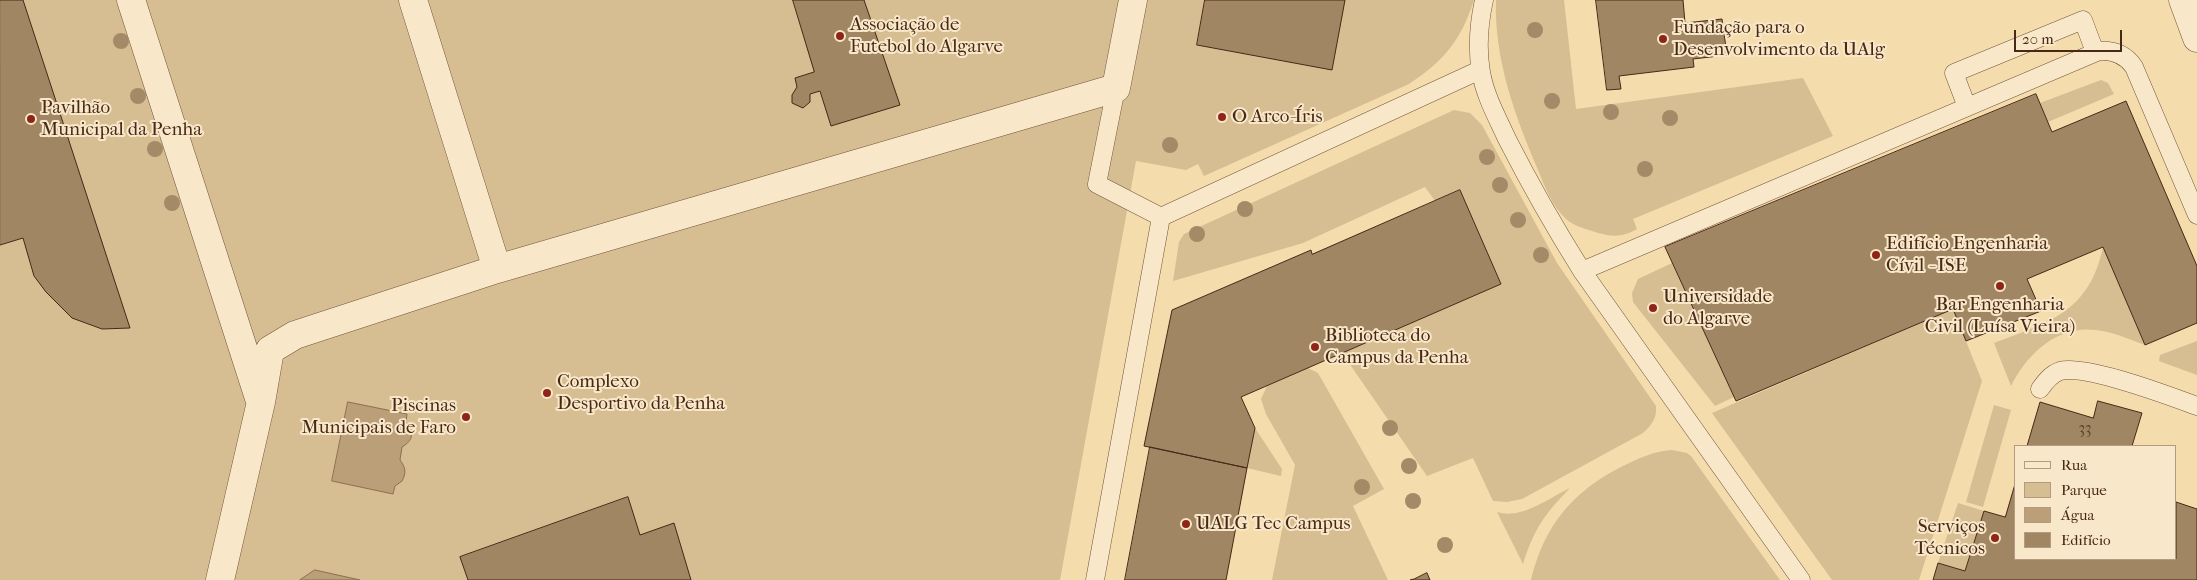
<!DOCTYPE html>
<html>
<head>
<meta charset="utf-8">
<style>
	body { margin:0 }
	#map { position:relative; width:2197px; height:580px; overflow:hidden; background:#f4dcac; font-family:"IM FELL French Canon",serif }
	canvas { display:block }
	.legend { position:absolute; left:2014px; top:445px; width:162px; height:115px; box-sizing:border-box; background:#f8e8c9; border:1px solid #b29b81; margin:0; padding:6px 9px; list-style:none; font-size:15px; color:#482816 }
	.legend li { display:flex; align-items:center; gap:10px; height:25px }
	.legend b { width:25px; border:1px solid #b29b81 }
	.scale { position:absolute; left:2014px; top:30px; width:108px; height:22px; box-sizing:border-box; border:2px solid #482816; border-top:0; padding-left:6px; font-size:15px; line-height:18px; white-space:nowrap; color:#482816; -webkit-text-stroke:4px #f8e8c9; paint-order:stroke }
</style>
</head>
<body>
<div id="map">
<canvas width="2197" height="580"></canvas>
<ul class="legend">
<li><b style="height:6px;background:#f8e8c9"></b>Rua</li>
<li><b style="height:14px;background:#d7bd92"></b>Parque</li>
<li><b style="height:14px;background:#ba9f79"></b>Água</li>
<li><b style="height:14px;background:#a18664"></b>Edifício</li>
</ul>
<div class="scale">20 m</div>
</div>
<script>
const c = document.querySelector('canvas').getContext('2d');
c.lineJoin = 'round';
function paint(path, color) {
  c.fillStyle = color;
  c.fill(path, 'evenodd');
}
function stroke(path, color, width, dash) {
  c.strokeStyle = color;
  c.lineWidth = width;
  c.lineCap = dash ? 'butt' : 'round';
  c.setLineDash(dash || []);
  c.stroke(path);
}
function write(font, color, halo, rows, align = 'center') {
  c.font = font + ' "IM FELL French Canon",serif';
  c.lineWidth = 4;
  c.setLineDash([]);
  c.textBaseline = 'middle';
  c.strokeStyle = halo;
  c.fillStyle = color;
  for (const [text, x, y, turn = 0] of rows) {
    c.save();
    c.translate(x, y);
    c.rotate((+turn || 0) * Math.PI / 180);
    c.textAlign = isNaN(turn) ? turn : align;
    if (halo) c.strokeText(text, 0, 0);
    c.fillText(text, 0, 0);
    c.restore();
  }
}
const green = new Path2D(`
	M0 0H1474C1461 40 1445 60 1409 84L1204 176 1198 164 1186 170 1136 161 1060 580H0Z
	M1496 0H1564L1576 109 1803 78 1833 136 1633 219 1637 229C1623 237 1613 237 1598 233 1587 229 1575 227 1566 219 1552 206 1545 187 1538 170 1515 116 1494 59 1496 0Z
	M2101 80 2108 83 2114 94 2048 122 2040 103Z
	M1454 110 1470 113 1482 125 1557 263 1656 406C1657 418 1652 425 1643 433L1522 499 1507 502 1493 501 1473 458 1427 476 1342 353 1501 284 1460 190 1435 201 1425 187 1303 243 1173 281 1179 242 1184 234Z
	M2103 247 2145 345C2129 339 2113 332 2096 330 2057 325 2027 354 2011 386L1994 343C2050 322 2089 312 2103 247Z
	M1672 263 1734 397 1715 406 1633 302 1632 293 1638 279Z
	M1953 309 1982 381 1919 580H1832L1712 413Z
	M2197 341V375L2159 361 2160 355Z
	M1308 368 1318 373 1384 489 1353 506 1388 580H1272L1295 465 1266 414 1261 399 1267 386Z
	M1994 405 2011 410 1983 507 1966 502Z
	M1255 428 1282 469 1281 476 1247 468Z
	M1672 450 1687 453 1691 456 1780 580H1531C1544 526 1572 492 1621 467 1638 459 1653 451 1672 450Z
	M1570 488C1544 515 1534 529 1523 564L1497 512C1521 520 1549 498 1570 488Z
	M1958 503 1984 511 1965 571 1938 563Z`);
const water = new Path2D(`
	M348 402 407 414 406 422C414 432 414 440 402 447L400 460C405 467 407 472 402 481L395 486 393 494 332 481Z
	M315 570 360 580H300Z`);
const building = new Path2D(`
	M0 0H23L130 328 102 329 72 318 46 292 34 276 23 238 0 245Z
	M793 0H864L900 105 831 126 820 91 810 94V102L803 108 792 103V95L797 87 795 78 814 72Z
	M1205 0H1345L1332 70 1197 45Z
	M1596 0H1683L1685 23 1722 19 1727 55 1693 59 1694 67 1619 76 1621 89 1607 90Z
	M2036 94 2052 132 2126 101 2197 266V323L2145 345 2103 247 2027 279 2041 311 1966 341 1953 309 1736 401 1665 247Z
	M1460 190 1501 284 1241 397 1255 428 1247 468 1144 446 1172 310 1311 250 1312 254Z
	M2098 401 2142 413 2132 446H2027L2040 402 2093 418Z
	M1150 447 1247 468 1226 580H1125Z
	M2016 481V559H2176V502L2197 509V580H1933L1938 563 1965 571 1984 511 2005 517Z
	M628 497 640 535 674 523 691 580H468L460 557Z
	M1427 573 1430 580H1410L1414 579Z`);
const service = new Path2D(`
	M1484 0C1479 23 1477 49 1481 72 1485 96 1497 117 1507 139 1530 184 1555 228 1582 271L1801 580
	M1116 88 1097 184 1161 217
	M1967 107 1954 73 2083 20 2095 52
	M1582 271 2099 51C2114 50 2126 55 2134 67L2197 215
	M2040 389C2045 382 2051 374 2060 371 2086 364 2169 396 2197 406
	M1095 580 1161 217 1480 70`);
const minor = new Path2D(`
	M131 0 259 398
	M2183 0 2197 38
	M497 269 1116 88 1133 0
	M220 580 261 402 270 350 295 335 497 269 413 0`);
const trees = [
	[1535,30],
	[121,41],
	[138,96],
	[1552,101],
	[1611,112],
	[1670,118],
	[1170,145],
	[155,149],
	[1487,157],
	[1645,169],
	[1500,185],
	[172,203],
	[1245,209],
	[1518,220],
	[1197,234],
	[1541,255],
	[1390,428],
	[1409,466],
	[1362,487],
	[1413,501],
	[1445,545]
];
const markers = [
	[840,36,5,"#8f2418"],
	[1663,39,5,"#8f2418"],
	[1222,117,5,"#8f2418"],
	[31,119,5,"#8f2418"],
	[1876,255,5,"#8f2418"],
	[2000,286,5,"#8f2418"],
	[1653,308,5,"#8f2418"],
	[1315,347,5,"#8f2418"],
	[547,393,5,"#8f2418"],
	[466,417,5,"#8f2418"],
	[1186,524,5,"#8f2418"],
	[1995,538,5,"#8f2418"]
];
const numberNames = [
	["33",2085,429]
];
const poiNames = [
	["Associação de",850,25],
	["Futebol do Algarve",850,47],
	["Fundação para o",1673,28],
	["Desenvolvimento da UAlg",1673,50],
	["Pavilhão",41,108],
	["Municipal da Penha",41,130],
	["O Arco-Íris",1232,117],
	["Edifício Engenharia",1886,244],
	["Cívil - ISE",1886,266],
	["Universidade",1663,297],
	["do Algarve",1663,319],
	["Bar Engenharia",2000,305,"center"],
	["Civil (Luísa Vieira)",2000,327,"center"],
	["Biblioteca do",1325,336],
	["Campus da Penha",1325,358],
	["Complexo",557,382],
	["Desportivo da Penha",557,404],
	["Piscinas",456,406,"right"],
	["Municipais de Faro",456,428,"right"],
	["UALG Tec Campus",1196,524],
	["Serviços",1985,527,"right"],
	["Técnicos",1985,549,"right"]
];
paint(green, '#d7bd92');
paint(water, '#ba9f79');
stroke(water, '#8c6f51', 1);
paint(building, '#a18664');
stroke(building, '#482816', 1);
stroke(service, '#73553c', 19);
stroke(minor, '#73553c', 29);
stroke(service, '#f8e8c9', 18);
stroke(minor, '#f8e8c9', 28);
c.fillStyle = '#a58a67';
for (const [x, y] of trees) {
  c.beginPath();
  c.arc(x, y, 8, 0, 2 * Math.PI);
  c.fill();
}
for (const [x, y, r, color] of markers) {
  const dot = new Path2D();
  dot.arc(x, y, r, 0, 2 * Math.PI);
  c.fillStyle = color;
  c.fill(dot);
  stroke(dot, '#f8e8c9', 2);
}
write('16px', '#5e402a', null, numberNames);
write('19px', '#482816', '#f8e8c9', poiNames, 'left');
</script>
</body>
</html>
